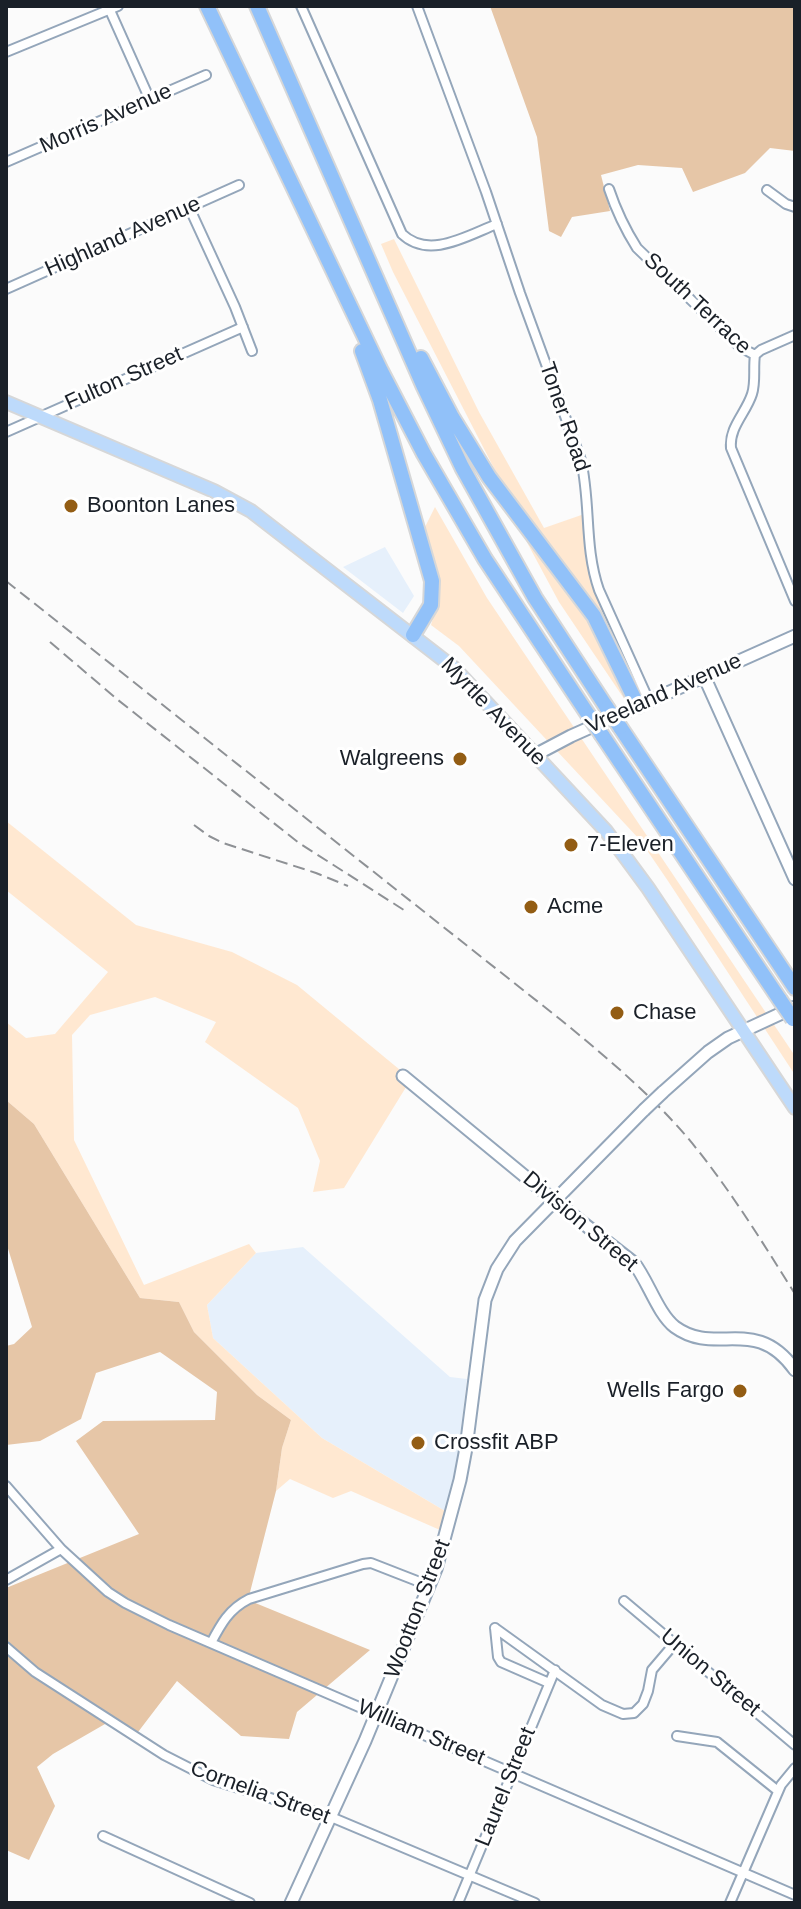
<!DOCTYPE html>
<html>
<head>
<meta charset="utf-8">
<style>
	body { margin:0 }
	#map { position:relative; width:801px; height:1909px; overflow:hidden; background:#fbfbfb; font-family:Helvetica,sans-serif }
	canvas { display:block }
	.frame { position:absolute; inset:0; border:8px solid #1a2028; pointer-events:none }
</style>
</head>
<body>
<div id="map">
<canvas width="801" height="1909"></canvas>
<div class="frame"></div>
</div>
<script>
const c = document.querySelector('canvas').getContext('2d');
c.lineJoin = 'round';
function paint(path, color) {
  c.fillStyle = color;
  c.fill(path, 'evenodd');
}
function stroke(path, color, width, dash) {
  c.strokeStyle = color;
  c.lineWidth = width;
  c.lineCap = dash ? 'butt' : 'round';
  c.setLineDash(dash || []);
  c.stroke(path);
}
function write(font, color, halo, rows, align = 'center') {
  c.font = font + ' Helvetica,sans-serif';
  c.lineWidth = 6;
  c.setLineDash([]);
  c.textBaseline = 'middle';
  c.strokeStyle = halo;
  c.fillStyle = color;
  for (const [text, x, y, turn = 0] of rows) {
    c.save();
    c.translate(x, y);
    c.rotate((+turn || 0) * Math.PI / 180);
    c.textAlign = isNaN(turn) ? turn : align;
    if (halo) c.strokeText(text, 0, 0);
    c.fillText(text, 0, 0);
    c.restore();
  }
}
const built = new Path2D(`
	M385 547 414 596 403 613 343 567Z
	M303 1247 450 1377 467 1379 457 1460 445 1511 322 1438 213 1338 207 1305 256 1253Z`);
const green = new Path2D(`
	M394 239 479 412 544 528 590 512 594 577 653 699 631 709 559 602 494 481 499 478 393 272 381 244Z
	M435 507 487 598 795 1056V1075L668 881 640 840 459 646 431 625 437 603 425 527Z
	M6 821 136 925 232 952 297 985 411 1079 344 1188 313 1192 320 1161 298 1108 205 1042 216 1022 155 997 90 1015 72 1035 74 1140 144 1285 249 1244 256 1253 207 1305 213 1338 322 1438 445 1511 440 1530 351 1491 333 1498 290 1479 276 1491 282 1448 291 1420 257 1395 194 1332 179 1302 140 1298 34 1124 6 1100V1022L26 1038 55 1034 108 972 6 890Z`);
const forest = new Path2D(`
	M490 6H795V151L770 148 745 173 693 192 682 168 638 165 601 175 610 211 572 217 561 237 549 231 537 137Z
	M6 1100 34 1124 140 1298 179 1302 194 1332 257 1395 291 1420 282 1448 276 1491 248 1600 370 1650 297 1712 289 1739 241 1736 177 1681 135 1736 112 1720 53 1754 37 1767 55 1806 29 1860 6 1850V1588L139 1534 76 1441 103 1421 215 1420 217 1392 160 1352 96 1373 81 1419 40 1441 6 1445V1346L14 1344 32 1327 6 1242Z`);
const street = new Path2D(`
	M108 6 150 100
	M301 6 402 234C429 260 468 235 497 224
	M417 6 486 192 520 293 581 460C591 504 584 547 599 590L649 701
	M6 52 118 6
	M6 162 206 75
	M609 189C616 210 625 229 637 248L740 347 755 355C753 368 756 382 752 394 746 413 729 427 731 448L795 601
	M767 190 786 204 795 207
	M189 207 235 307 252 351
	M6 289 239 185
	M755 355 761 350 795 335
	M6 432 243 327
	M6 1486 61 1549 6 1580
	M61 1549 108 1592 125 1603 169 1625 795 1895
	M624 1601 795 1745
	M495 1628 602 1705 623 1714 634 1713 643 1704 648 1691 652 1670 675 1643
	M495 1628 498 1657 501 1662 549 1683
	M211 1643C221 1624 229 1609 249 1599L363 1564 371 1563 430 1586
	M6 1647 35 1672 164 1755 213 1780 331 1817 535 1903
	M677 1736 717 1742 778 1791
	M103 1836 250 1903
	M458 1903 555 1670
	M730 1903 781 1785 795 1768`);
const secondary = new Path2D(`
	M704 676 795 879
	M535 755 571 736 795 636
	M403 1076 556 1202 634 1263C648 1281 658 1314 675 1327 716 1357 755 1314 795 1370
	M663 1092 708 1052 728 1038 795 1007
	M291 1903 365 1741 436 1569 460 1480 466 1448 485 1300 497 1269 515 1241 644 1110`);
const primary = new Path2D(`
	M6 402 214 491 251 511 454 668 606 831 648 888 795 1108`);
const highway = new Path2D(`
	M207 6 381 371 424 454 485 559 589 716
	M257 6 423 385 462 467 535 598 607 708
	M362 351 380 400 432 581 431 605 413 635
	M421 358 452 417 489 477 594 616 638 706
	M620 727 795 988
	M602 735 780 1000`);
const rail = new Path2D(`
	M6 581 561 1020C605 1056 649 1093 687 1137 728 1186 761 1240 795 1294
	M50 642 118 700 299 843 407 912
	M194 825 209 836 223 843 316 873 348 886`);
const secondaryBridge = new Path2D(`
	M644 1110 663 1092`);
const highwayBridge = new Path2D(`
	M607 708 620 727
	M589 716 602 735
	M780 1000 793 1019`);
const markers = [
	[71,506,8,"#935d14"],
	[460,759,8,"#935d14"],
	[571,845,8,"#935d14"],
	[531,907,8,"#935d14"],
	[617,1013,8,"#935d14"],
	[740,1391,8,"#935d14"],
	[418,1443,8,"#935d14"]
];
const streetNames = [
	["Morris Avenue",106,119,-24],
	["Highland Avenue",123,237,-24],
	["South Terrace",697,304,43],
	["Fulton Street",124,379,-24],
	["Toner Road",564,417,71],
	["Vreeland Avenue",664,694,-24],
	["Myrtle Avenue",493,712,46],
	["Division Street",580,1222,40],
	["Wootton Street",418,1609,-69],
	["Union Street",710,1673,40],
	["William Street",421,1733,23],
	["Laurel Street",506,1787,-68],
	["Cornelia Street",260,1793,20]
];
const poiNames = [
	["Boonton Lanes",87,506],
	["Walgreens",444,759,"right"],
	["7-Eleven",587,845],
	["Acme",547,907],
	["Chase",633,1013],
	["Wells Fargo",724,1391,"right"],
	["Crossfit ABP",434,1443]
];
paint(built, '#e6f0fb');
paint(green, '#ffe8d1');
paint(forest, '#e6c6a7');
stroke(street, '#94a6ba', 12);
stroke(secondary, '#94a6ba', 15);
stroke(primary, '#d6d7d8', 16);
stroke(highway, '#d6d7d8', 18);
stroke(street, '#fff', 8);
stroke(secondary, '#fff', 11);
stroke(primary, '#bddafb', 12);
stroke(highway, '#91c1f9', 14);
stroke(rail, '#8e9195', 2, [12, 6]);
stroke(secondaryBridge, '#94a6ba', 15, []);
stroke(highwayBridge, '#d6d7d8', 18, []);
stroke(secondaryBridge, '#fff', 11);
stroke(highwayBridge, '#91c1f9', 14);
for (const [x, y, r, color] of markers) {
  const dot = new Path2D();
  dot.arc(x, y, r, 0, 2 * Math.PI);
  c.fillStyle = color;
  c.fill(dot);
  stroke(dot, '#fff', 3);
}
write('22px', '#1a2028', '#fff', streetNames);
write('22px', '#1a2028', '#fff', poiNames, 'left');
</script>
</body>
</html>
